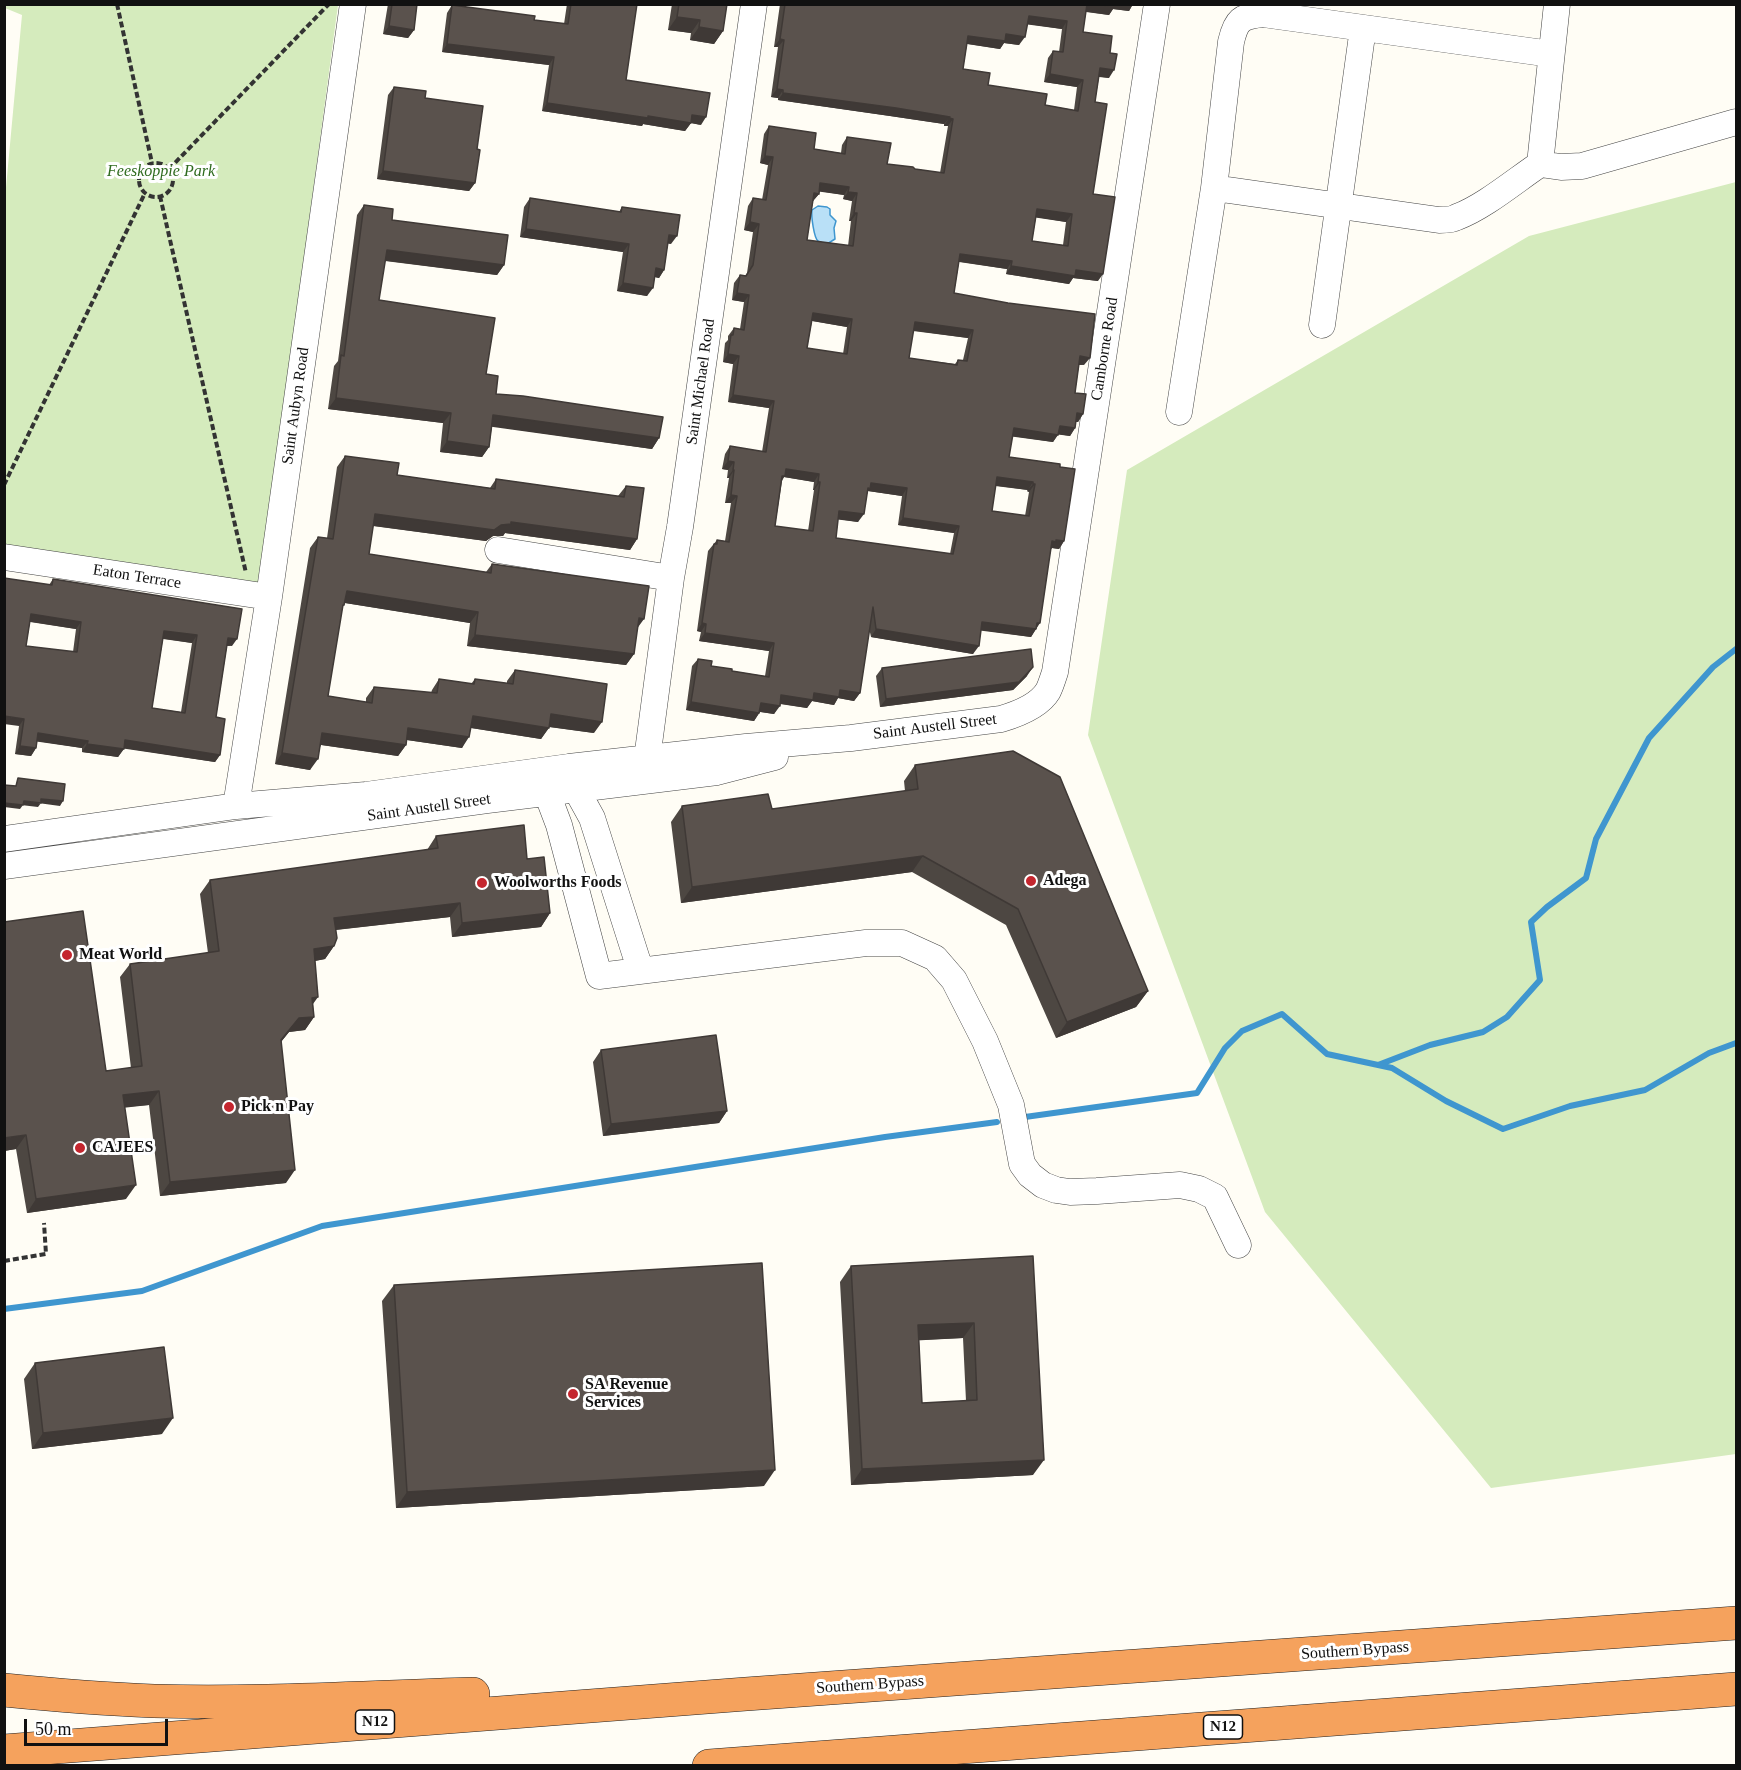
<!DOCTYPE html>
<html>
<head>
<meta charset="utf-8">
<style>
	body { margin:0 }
	#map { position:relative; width:1741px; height:1770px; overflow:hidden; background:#fffdf5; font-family:"Times New Roman",serif }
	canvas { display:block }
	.frame { position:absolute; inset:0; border:6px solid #111; pointer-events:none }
	.scale { position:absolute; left:24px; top:1719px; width:144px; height:27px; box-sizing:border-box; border:3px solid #111; border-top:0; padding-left:8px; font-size:18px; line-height:21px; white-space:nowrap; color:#111; -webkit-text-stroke:4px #fff; paint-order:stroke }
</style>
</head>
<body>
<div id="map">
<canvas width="1741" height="1770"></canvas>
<div class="frame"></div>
<div class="scale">50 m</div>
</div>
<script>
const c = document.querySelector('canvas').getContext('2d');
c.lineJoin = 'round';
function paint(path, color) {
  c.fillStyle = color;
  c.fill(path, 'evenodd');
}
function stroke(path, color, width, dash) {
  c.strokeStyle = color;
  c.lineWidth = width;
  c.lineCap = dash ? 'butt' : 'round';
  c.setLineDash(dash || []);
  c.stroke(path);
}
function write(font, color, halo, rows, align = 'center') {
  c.font = font + ' "Times New Roman",serif';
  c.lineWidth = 6;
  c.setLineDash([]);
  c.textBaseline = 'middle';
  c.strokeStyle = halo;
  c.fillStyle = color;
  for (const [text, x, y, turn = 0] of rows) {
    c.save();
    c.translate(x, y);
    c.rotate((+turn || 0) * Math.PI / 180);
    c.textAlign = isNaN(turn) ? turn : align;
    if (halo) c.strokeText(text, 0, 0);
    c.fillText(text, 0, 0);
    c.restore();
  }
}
const green = new Path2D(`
	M5 5H338L260 587 5 549 4 209 22 15 5 8Z
	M1736 182V1454L1491 1488 1265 1212 1088 735 1127 470 1529 236Z`);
const water = new Path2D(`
	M818 206 827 207 830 209V215L836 221 834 228 835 239 827 244C825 243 820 243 818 241 814 238 811 216 812 210Z`);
const stream = new Path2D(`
	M1378 1065 1430 1045 1483 1032 1507 1017 1540 980 1531 922 1547 907 1586 878 1596 839 1649 738 1713 667 1736 649
	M1025 1117 1197 1093 1225 1048 1242 1031 1282 1014 1327 1054 1392 1068 1446 1101 1503 1129 1570 1106 1645 1090 1709 1053 1736 1043
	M4 1309 142 1291 322 1226 885 1137 997 1122`);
const path = new Path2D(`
	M117 4 152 163
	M139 180a17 17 0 1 1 34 0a17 17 0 1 1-34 0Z
	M169 169 329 4
	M160 196 246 573
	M4 485 145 193
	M4 1261 46 1254 44 1223`);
const minor = new Path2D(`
	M1540 164 1557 4
	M1214 188 1439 220C1445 220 1452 220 1457 217 1484 207 1516 180 1540 164L1561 167 1582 166 1736 122
	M1322 325 1363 28
	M1179 412 1214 188 1231 42C1236 20 1241 16 1263 14L1551 54
	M498 550 671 578
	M4 557 269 597
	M647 759 671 578 680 527 754 4
	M539 772 559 825 599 976 866 943H902L935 958 954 980 985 1041 1011 1105 1022 1164 1030 1175 1043 1185 1056 1190 1070 1192 1097 1191 1180 1185 1199 1189 1215 1197 1238 1245
	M571 776 576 789 592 818 640 969
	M236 806 269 597 353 4
	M4 839 236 806 366 795 569 767 746 747 851 738 1001 719C1018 714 1039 706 1048 691 1051 685 1053 678 1055 672L1157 4
	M4 866 487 800 717 772 775 757`);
const highway = new Path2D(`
	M4 1690C54 1695 104 1699 154 1701 260 1704 367 1697 473 1694
	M4 1751 746 1694 1736 1623
	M709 1766 1736 1689`);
const wall = new Path2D(`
	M388 4H417L414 30 408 38 383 34Z
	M567 4H637L626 80 701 125 691 123 685 131 643 124 642 126 542 111 549 65 442 52 447 13 452 5 534 20 564 24Z
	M672 4H727L723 31 714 44 690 40 691 33 668 30Z
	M780 4H1133L1129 11 1113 9 1109 15 1086 12 1083 32 1110 53 1109 78 1099 77 1095 102 1093 194 1098 281 1073 278 1069 284 1006 274 1007 269 959 262 954 293 1084 365H1079L1075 393 1083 414 1078 422H1076L1075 428 1070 436 1058 434 1053 442 1012 436 1009 457 1060 464 1064 541 1059 549 1052 548 1051 549 1037 627 1031 637 981 630 973 654 871 637 869 628 860 693 854 701 838 698 834 705 812 701 807 708 780 704 774 714 760 712 754 721 686 710 692 666 698 659 711 666 732 671 765 676 769 651 699 641 701 632 697 631 708 551 717 540 725 541 731 503H725L729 478H727L728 470 722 469 725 454 730 446 762 452 769 408 728 402 733 364 723 362 725 343 728 340V336L734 328 740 329 744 302 732 300 734 283 740 275 745 276 747 273 753 232 744 230 748 206 753 198 762 200 768 165 760 163 764 134 769 126 814 149 841 153 842 145 847 137 887 164 940 173 948 126H944V124L890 116 778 100V98L771 97 778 47H774ZM1028 24 1062 29 1059 52 1053 51 1048 58 1044 82 1077 87 1074 110 1045 105 988 85 963 69 967 44 1000 49 1004 43 1019 45ZM819 191 844 195 843 199 852 201 849 221H851L848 246 807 240 813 201 819 194ZM1036 217 1066 222 1063 245 1032 241ZM812 321 847 327 843 354 807 348ZM913 331 968 338 963 360H958L955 364 909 358ZM784 477 814 482 813 490H814L808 531 775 526 782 481ZM995 486 1028 490 1027 491 1029 492 1025 516 992 511ZM868 491 902 496 898 525 954 533 950 554 836 538 838 519 858 522Z
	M394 87 425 98 477 149 475 183 469 191 377 179 388 95Z
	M530 198 619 212 622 207 671 244 668 243 664 270 659 278 655 277 647 296 617 291 623 252 520 237 524 207Z
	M364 205 392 220 504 265 497 275 385 261 379 300 486 374 496 394 659 438 652 449 492 426 489 447 482 457 440 452 443 423 328 409 334 366 338 361 357 215Z
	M345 456 397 475 490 488 496 479 618 496 626 486 637 539 630 550 505 533 503 536H493L486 541 373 526 369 554 486 572 492 564 637 628 634 654 626 665 467 646 470 623 345 603 342 608 328 696 366 702V698L374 687 431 693 432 690 439 679 471 684 475 679 507 684V681L515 670 594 733 549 727 541 739 471 728 462 748 407 740 406 745 398 756 321 745 310 770 275 764 310 548 318 537 327 538 337 467Z
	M4 578 49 585 53 579 232 646H227L216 717 220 755 215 762 124 748 118 757 82 752V748L37 741 36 748 31 756 15 754 19 726ZM30 622 76 629 73 652 26 646ZM163 639 192 643 181 712 152 708Z
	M882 668 1027 676 1013 690 880 707 876 676Z
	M915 765 1148 991 1136 1007 1056 1038 1006 925 912 872 681 903 671 822 682 806 772 809 905 791 904 781Z
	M436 836 527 859 550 913 541 927 452 937 450 917 336 930 334 946 325 959 315 961 313 1004 314 1017 305 1030 289 1032 281 1042 286 1183 160 1196 149 1105 124 1107 126 1199 27 1213 16 1149 4 1151 106 1071 131 1068 120 977 130 964 208 953 200 894 210 880 427 850Z
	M601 1050 727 1111 719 1123 603 1136 593 1062Z
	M1033 1256V1475L851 1485 840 1282 851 1266ZM963 1338 966 1401 922 1403 919 1340Z
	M394 1285 764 1486 396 1508 382 1301Z
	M35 1363 162 1434 32 1449 24 1379Z`);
const shadedWall = new Path2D(`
	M1087 4H1133L1129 11 1113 9 1109 15 1082 11Z
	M1029 16 1067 21 1062 29 1024 24Z
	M677 17 700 20 691 33 668 30Z
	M389 26 414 30 408 38 383 34Z
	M699 27 723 31 714 44 690 40Z
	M1006 34 1025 37 1019 45 1004 43 1000 49 962 43 968 36Z
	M780 39 784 40 778 47H774Z
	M447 44 554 57 549 65 442 52Z
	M1100 68 1114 70 1109 78 1095 76Z
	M1050 74 1083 80 1077 87 1044 82Z
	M777 89 783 90 778 98 771 97Z
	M783 93 896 108 950 117 944 124 890 116 778 100Z
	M547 103 692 115 706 117 701 125 691 123 685 131 643 124 642 126 542 111Z
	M949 118 953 119 948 126H944Z
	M765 156 773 157 768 165 760 163Z
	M383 171 475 183 469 191 377 179Z
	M820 183 849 187 844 195 815 191Z
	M848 192 857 193 852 201 843 199Z
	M814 193 819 194 813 201H808Z
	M1037 209 1072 214 1066 222 1032 217Z
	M854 213H857L851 221H849Z
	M750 222 759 224 753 232 744 230Z
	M526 229 629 244 623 252 520 237Z
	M669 235 677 236 671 244 664 243Z
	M387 250 504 265 497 275 380 260Z
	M960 254 1012 261 1007 269 955 261Z
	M1011 266 1076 270 1103 274 1098 281 1073 278 1069 284 1006 274Z
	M656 268 664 270 659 278 650 276Z
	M623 283 653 288 647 296 617 291Z
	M737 293 749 295 744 302 732 300Z
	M813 313 852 319 847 327 807 320Z
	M915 322 973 330 968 338 909 330Z
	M728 354 739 356 733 364 723 362Z
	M1080 356 1090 358 1084 365 1075 364Z
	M733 395 774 401 769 408 728 402Z
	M336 398 451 413 443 423 328 409Z
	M1077 413 1083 414 1078 422 1072 421Z
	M493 415 659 438 652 449 486 426Z
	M1060 426 1075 428 1070 436 1054 434Z
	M1014 428 1058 435 1053 442 1008 436Z
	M447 441 489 447 482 457 440 452Z
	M728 461 734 462 728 470 722 469Z
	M786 469 819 474 814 482 784 477 779 484Z
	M733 470H734L729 478H727Z
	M997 477 1033 482 1028 490 991 485Z
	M818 482H820L814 490H813Z
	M871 483 907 488 902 496 868 491 864 497 862 496Z
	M1033 484H1035L1029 492 1027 491Z
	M731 495 737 496 731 503H725Z
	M839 511 864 514 858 522 834 519Z
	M375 514 501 525 511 522 637 539 630 550 505 533 503 536H493L486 541 367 525Z
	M903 518 959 526 954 533 898 525Z
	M1056 540 1064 541 1059 549 1052 548 1051 549 1052 541Z
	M347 591 478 612 470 623 339 602Z
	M31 614 81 622 76 629 26 621Z
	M639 618 644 619 636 630Z
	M982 622 1037 623H1040L1031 637 976 630Z
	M702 623 706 624 701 632 697 631Z
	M876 629 979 646 973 654 871 637Z
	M164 631 197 635 192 643 159 638Z
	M705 633 774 643 769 651 699 641Z
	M475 635 634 654 626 665 467 646Z
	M228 638 237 639 232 646 223 645Z
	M1033 667 1027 676 1013 690 880 707 886 699Z
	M840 690 860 693 854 701 838 698 834 705 812 701 807 708 776 703 781 695Z
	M691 702 759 713 754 721 686 710Z
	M761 703 780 706 774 714 755 711Z
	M551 714 602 722 594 733 543 726Z
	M4 716 24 719 19 726 4 724Z
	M473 716 549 728 541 739 465 727Z
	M408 728 469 737 462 748 400 739Z
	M38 733 88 741 82 748 33 741Z
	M322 733 406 745 398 756 315 744Z
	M125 740 220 755 215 762 120 748Z
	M87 744 124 749 118 757 82 752Z
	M20 746 36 748 31 756 15 754Z
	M282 753 318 759 310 770 275 764Z
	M41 799 63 801 60 806 38 803Z
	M24 801 41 803 38 807 21 805Z
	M4 803 23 805 20 809 4 807Z
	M923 856 912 872 681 903 692 887Z
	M460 903 450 917 325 931 334 918Z
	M550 913 541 927 452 937 462 923Z
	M334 946 325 959 304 963 314 949Z
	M1148 991 1136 1007 1056 1038 1067 1022Z
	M318 997 308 1011 312 998Z
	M314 1017 305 1030 289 1032 271 1054 281 1040 299 1018Z
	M159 1091 149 1105 113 1109 123 1095Z
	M727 1111 719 1123 603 1136 611 1124Z
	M26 1135 16 1149 4 1151V1138Z
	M295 1170 286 1183 160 1196 170 1182Z
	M136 1185 126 1199 27 1213 36 1199Z
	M974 1323 963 1338 907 1341 918 1325Z
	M173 1418 162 1434 32 1449 43 1433Z
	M1044 1460 1033 1475 851 1485 862 1469Z
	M775 1470 764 1486 396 1508 407 1492Z`);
const building = new Path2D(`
	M392 4H417L414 30 389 26Z
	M571 4H637L626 80 710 93 706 117 692 115 691 123 648 116V118L547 103 554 57 447 44 452 5 535 16 534 20 568 24Z
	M679 4H727L723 31 699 27 700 20 677 17Z
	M785 4H1087L1083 32 1112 36 1110 53 1117 54 1114 70 1100 68 1095 102 1107 104 1093 194 1115 197 1103 274 1076 270 1075 276 1011 266 1012 261 960 254 954 293 1008 303 1095 314 1090 358 1080 356 1075 393 1086 394 1083 414 1077 413 1075 428 1060 426 1058 435 1014 428 1009 457 1060 464V467L1075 469 1064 541 1056 540V542L1052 541 1040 623H1037L1036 629 982 622 979 646 876 629 873 607 860 693 840 690 839 697 814 693 813 700 781 695 780 706 761 703 759 713 691 702 698 659 712 661 711 666 732 669V671L769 677 774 643 705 633 706 624 702 623 714 544H717V540L729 542 737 496 731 495 734 470H733L734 462 728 461 730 446 766 452 774 401 733 395 739 356 728 354 731 335H733L734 328 744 330 749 295 737 293 740 275 746 276 753 265 759 224 750 222 753 198 766 200 773 157 765 156 769 126 816 133 814 149 845 154 847 137 891 143 887 164 913 167 915 169 944 173 953 119 949 118 950 117 896 108 783 93V90L777 89 784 40 780 39ZM1029 16 1067 21 1063 52 1053 51 1050 74 1083 80 1078 111 1045 105 1047 94 988 85 990 73 963 69 968 36 1005 41 1006 34 1025 37ZM820 183 849 187 848 192 857 193 854 213H857L853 246 807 240 814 193 819 194ZM1037 209 1072 214 1068 246 1032 241ZM813 313 852 319 847 354 807 348ZM915 322 973 330 967 361 958 360 957 365 909 358ZM786 469 819 474 818 482H820L813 531 775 526 782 476H785ZM997 477 1033 482V484H1035L1029 516 992 511ZM871 483 907 488 903 518 959 526 953 554 836 538 839 511 864 514 868 488 870 489Z
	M1096 4H1115L1114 7Z
	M394 87 426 91 425 98 483 106 477 149 480 150 475 183 383 171Z
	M530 198 621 212 622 207 680 215 677 236 669 235 664 270 656 268 653 288 623 283 629 244 526 229Z
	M364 205 393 209 392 220 508 235 504 265 387 250 379 300 495 318 486 374 498 376 496 394 523 396 663 417 659 438 493 415 489 447 447 441 451 413 336 398 341 355 344 356Z
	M345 456 399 463 397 475 495 489 496 479 624 497 626 486 644 488 637 539 511 522V524L501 525 494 530 375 514 369 554 491 573 492 564 649 586 644 619 639 618 634 654 475 635 478 612 347 591 344 605H343L328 696 372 703 374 687 437 693 439 679 474 684 475 679 513 684 515 670 607 684 602 722 551 714 549 728 473 716 469 737 408 728 406 745 322 733 318 759 282 753 318 537 333 539Z
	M4 578 52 585 53 579 242 609 237 639 228 638 216 717 225 719 220 755 125 740 124 749 87 744 88 741 38 733 36 748 20 746 24 719 4 716ZM31 614 81 622 77 652 26 646ZM164 631 197 635 185 713 152 708Z
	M1031 649 1033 667 1019 682 886 699 882 668Z
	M1013 751 1060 777 1148 991 1067 1022 1018 909 923 856 692 887 682 806 768 794 772 809 918 789 915 765Z
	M18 778 65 784 63 801 41 799V803L24 801 23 805 4 803V785L16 786Z
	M524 825 527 859 544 857 550 913 462 923 460 903 334 918 337 938 334 946 314 949 318 997 312 998 314 1017 299 1018 281 1040 295 1170 170 1182 159 1091 123 1095 136 1185 36 1199 26 1135 4 1138V922L83 911 106 1071 142 1066 130 964 219 951 210 880 438 848 436 836Z
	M716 1035 727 1111 611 1124 601 1050Z
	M1033 1256 1044 1460 862 1469 851 1266ZM974 1323 977 1400 922 1403 918 1325Z
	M762 1263 775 1470 407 1492 394 1285Z
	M164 1347 173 1418 43 1433 35 1363Z`);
const markers = [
	[1031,881,6,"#c4262e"],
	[482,883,6,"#c4262e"],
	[67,955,6,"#c4262e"],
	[229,1107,6,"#c4262e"],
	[80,1148,6,"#c4262e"],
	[573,1394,6,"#c4262e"]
];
const shields = [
	[375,1722,39],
	[1223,1727,39]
];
const shieldNames = [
	["N12",375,1722],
	["N12",1223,1727]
];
const parkNames = [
	["Feeskoppie Park",161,172]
];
const streetNames = [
	["Camborne Road",1105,349,-81],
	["Saint Michael Road",701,382,-82],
	["Saint Aubyn Road",296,406,-82],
	["Eaton Terrace",137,577,9],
	["Saint Austell Street",935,727,-7],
	["Saint Austell Street",429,808,-8],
	["Southern Bypass",1355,1651,-4],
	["Southern Bypass",870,1685,-4]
];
const poiNames = [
	["Adega",1043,881],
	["Woolworths Foods",494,883],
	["Meat World",79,955],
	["Pick n Pay",241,1107],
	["CAJEES",92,1148],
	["SA Revenue",585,1385],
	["Services",585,1403]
];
paint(green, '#d5ebbd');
paint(water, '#b9e0f7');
stroke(water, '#3f96cf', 1.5);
stroke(stream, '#3f96cf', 6);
stroke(minor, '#444', 27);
stroke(highway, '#222', 34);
stroke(path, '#333', 4, [6, 3]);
stroke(minor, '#fff', 26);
stroke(highway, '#f5a25d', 33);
paint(wall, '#4d4742');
paint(shadedWall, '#3f3936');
paint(building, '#5a524d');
stroke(building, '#3f3936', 1.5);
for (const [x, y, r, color] of markers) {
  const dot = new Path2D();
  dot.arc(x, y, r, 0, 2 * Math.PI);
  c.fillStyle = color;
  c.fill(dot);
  stroke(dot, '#fff', 2);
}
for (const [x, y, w] of shields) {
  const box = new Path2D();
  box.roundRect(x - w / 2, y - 12, w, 24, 4.5);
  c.fillStyle = '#fff';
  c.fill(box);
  stroke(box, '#111', 1.5);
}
write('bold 15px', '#111', null, shieldNames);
write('italic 16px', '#2f6b1f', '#fff', parkNames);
write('16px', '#111', '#fff', streetNames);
write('bold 16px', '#111', '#fff', poiNames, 'left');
</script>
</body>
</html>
